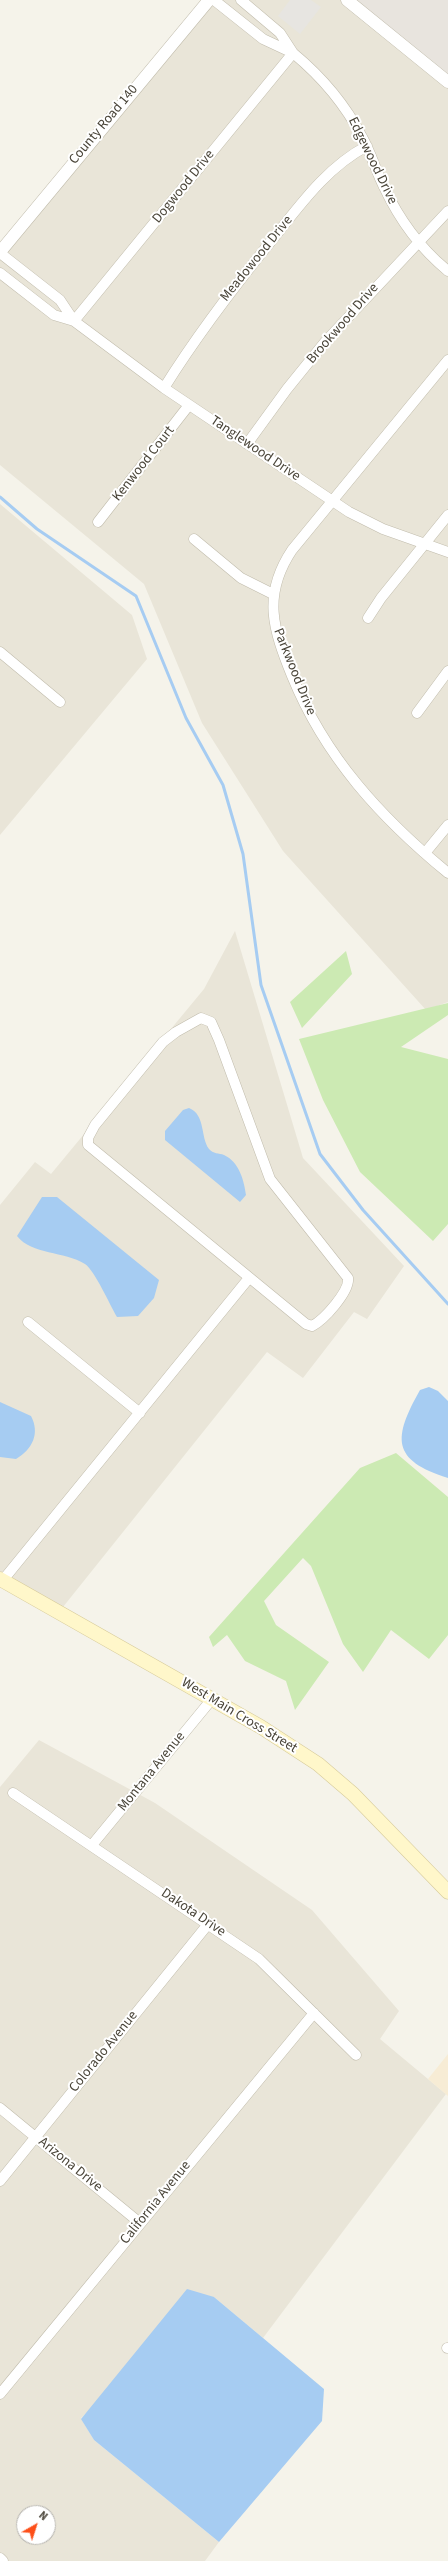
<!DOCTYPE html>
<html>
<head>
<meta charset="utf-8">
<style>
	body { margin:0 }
	#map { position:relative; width:448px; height:2561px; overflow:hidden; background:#f5f3ea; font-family:"Source Sans 3",sans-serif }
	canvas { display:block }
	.north { position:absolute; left:16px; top:2505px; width:40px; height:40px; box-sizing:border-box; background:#fff; border:1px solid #b6b4af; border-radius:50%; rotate:39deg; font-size:11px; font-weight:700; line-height:16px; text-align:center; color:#494438 }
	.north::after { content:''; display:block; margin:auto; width:14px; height:18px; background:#fd4f19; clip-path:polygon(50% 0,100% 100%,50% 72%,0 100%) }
</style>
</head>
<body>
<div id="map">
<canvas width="448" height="2561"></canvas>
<div class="north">N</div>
</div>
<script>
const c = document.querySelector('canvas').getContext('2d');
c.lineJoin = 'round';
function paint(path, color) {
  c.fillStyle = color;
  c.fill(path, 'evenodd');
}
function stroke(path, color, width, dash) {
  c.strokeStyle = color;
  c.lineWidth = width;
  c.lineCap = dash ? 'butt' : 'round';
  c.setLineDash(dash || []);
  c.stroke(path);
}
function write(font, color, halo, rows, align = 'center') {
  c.font = font + ' "Source Sans 3",sans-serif';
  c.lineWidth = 4;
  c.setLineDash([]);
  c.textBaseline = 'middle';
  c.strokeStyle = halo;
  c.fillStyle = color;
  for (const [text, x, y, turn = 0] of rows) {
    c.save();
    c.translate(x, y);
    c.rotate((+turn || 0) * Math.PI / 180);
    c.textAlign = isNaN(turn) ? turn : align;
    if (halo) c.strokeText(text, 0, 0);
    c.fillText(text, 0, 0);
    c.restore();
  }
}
const residential = new Path2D(`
	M209 0H348L448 81V1002L426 1010 283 851 202 723 144 584 0 465V252Z
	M0 504 132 615 147 659 0 835Z
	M235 931 303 1158 404 1266 367 1319 354 1312 303 1378 267 1352 59 1612 0 1579V1205L35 1162 51 1174 204 989Z
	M39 1740 155 1803 312 1910 399 2011 380 2039 446 2094 263 2338 214 2297 81 2418 94 2440 219 2542 205 2561H0V1787ZM24 2513H48V2537H24Z`);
const commercial = new Path2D(`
	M448 2054V2096L428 2079Z`);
const industrial = new Path2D(`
	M348 0H448V81Z`);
const green = new Path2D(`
	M346 951 352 974 302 1028 290 1002Z
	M448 1003V1015L401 1047 448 1059V1224L433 1241 360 1172 323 1100 299 1039Z
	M396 1453 448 1497V1635L429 1659 391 1630 363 1672 343 1644 311 1566 303 1558 264 1601 276 1625 329 1662 295 1710 286 1681 245 1661 227 1635 213 1647 209 1637 360 1468Z`);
const parking = new Path2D(`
	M290 0H311L321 7 300 34 278 16Z`);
const water = new Path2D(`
	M189 1108C206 1115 200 1137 209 1149 213 1154 219 1153 224 1155 239 1162 244 1180 246 1195L240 1202 165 1140V1131L183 1110Z
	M42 1197H57L159 1280 154 1298 138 1316 117 1317C110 1305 95 1271 85 1264 64 1251 32 1255 17 1236Z
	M429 1387 438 1391 448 1401V1478C391 1460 393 1438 420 1390Z
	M0 1402 31 1416C40 1433 33 1449 16 1459L0 1457Z
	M187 2289 214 2297 324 2389 322 2421 219 2542 94 2440 81 2419Z`);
const stream = new Path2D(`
	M0 497 37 529 136 596 186 718 223 785 243 854 261 985 320 1154 363 1210 448 1304`);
const minor = new Path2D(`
	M214 0 263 39 293 53 280 33 241 0
	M0 253 60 300 74 321 54 315 0 273
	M448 271C421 249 399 219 384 187 376 171 371 153 362 137 345 104 322 77 293 53L74 321 164 388 349 512 383 529 448 552
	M448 360 292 550C262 595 273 629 292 676 325 757 381 818 448 873
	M164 388C197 335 233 288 272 240 300 205 327 167 367 146
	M247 444 287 389 325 342 448 211
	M98 522 189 405
	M194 539 241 578 273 594
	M368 618 381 598 448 515
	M0 652 60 702
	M417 713 448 671
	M425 853 448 825
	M201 1018 211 1022 219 1040 270 1179 348 1278C350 1291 324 1320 312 1326L306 1324 88 1145V1138L95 1125 163 1042 176 1032Z
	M28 1322 140 1413
	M3 1580 249 1278
	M13 1793 259 1959 356 2055
	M92 1845 212 1699
	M0 2108 140 2223
	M0 2181 209 1923
	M447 2348H448
	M0 2394 314 2013
	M0 2558 3 2561`);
const tertiary = new Path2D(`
	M347 0 448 82
	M0 252 209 0`);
const secondary = new Path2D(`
	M0 1579 261 1727 318 1764 353 1794 448 1892`);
const streetNames = [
	["County Road 140",104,125,-50],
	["Edgewood Drive",372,161,64],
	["Dogwood Drive",184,187,-51],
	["Meadowood Drive",257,259,-51],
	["Brookwood Drive",343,324,-49],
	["Tanglewood Drive",255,449,34],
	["Kenwood Court",144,464,-52],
	["Parkwood Drive",294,672,68],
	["West Main Cross Street",239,1716,31],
	["Montana Avenue",152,1772,-51],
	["Dakota Drive",193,1913,34],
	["Colorado Avenue",104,2052,-51],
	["Arizona Drive",70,2165,39],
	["California Avenue",156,2203,-51]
];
paint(residential, '#e9e5d8');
paint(commercial, '#f7ecd5');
paint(industrial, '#e8e4de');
paint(green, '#cceab3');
paint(parking, '#e7e5e1');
paint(water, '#a6ccf2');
stroke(stream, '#a6ccf2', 3);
stroke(minor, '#c1bcac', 11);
stroke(tertiary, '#c1bcac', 13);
stroke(secondary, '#d6ca9a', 15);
stroke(minor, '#fff', 10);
stroke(tertiary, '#fff', 12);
stroke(secondary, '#fff7ca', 14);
write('14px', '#494438', '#fff', streetNames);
</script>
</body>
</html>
